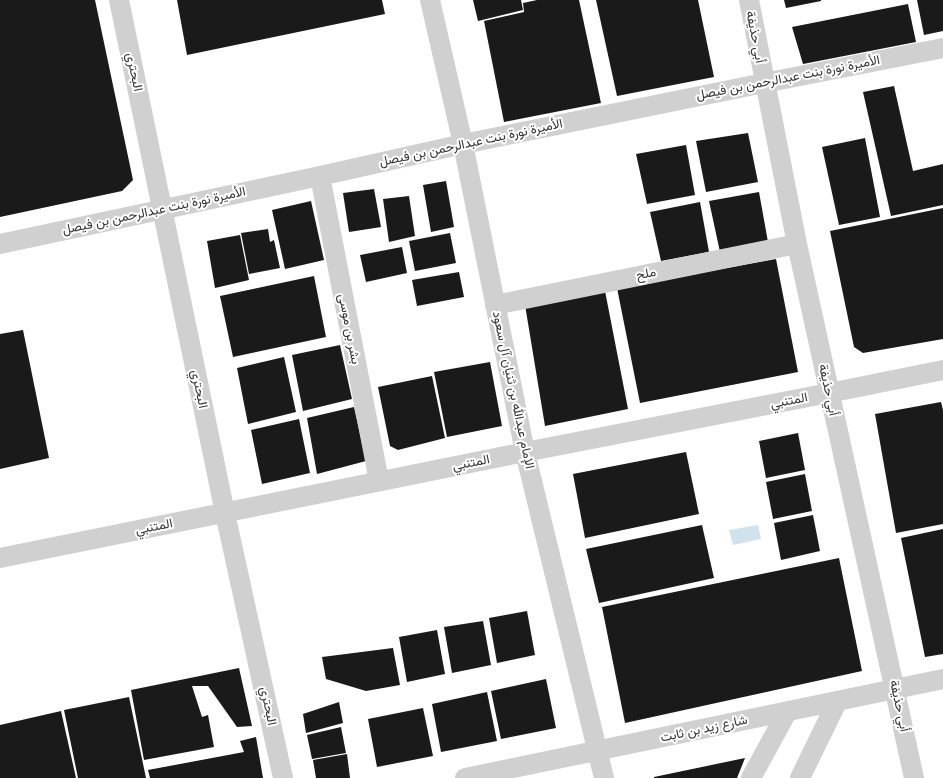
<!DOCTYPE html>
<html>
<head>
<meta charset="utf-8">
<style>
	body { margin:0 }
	canvas { display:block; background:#fff }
</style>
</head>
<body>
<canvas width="943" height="778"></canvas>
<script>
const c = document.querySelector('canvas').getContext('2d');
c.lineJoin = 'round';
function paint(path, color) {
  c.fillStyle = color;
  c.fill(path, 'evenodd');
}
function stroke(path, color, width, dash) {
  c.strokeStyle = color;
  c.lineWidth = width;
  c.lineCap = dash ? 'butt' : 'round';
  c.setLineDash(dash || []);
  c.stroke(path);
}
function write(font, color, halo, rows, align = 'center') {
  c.font = font + ' "Open Sans",Vazirmatn,sans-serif';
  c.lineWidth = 4;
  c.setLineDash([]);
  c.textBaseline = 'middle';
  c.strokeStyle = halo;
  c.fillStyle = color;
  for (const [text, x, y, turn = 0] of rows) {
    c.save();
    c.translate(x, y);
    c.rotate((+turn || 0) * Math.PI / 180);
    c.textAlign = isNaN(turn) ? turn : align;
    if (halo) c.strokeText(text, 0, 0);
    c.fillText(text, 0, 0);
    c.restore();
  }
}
const water = new Path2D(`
	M758 525 761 539 733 545 729 530Z`);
const building = new Path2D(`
	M0 0H95L133 180 122 191 0 217Z
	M177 0H382L385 14 187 55Z
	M473 0H521L523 10 478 21Z
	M537 0H579L601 103 504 122 484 21 524 12 523 3Z
	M596 0H698L714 77 617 96Z
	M784 0H821V1L786 8Z
	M917 0H943V31L924 35Z
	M908 4 916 42 803 64 792 27Z
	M894 86 913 171 943 164V205L891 216 863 92Z
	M748 133 758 182 706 192 696 141Z
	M865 138 880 217 839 225 822 147Z
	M686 145 695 195 647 204 636 154Z
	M446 181 454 227 431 232 423 185Z
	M374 189 381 227 349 232 343 193Z
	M759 192 768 242 720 252 709 201Z
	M409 196 415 236 389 242 383 199Z
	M311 201 324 260 285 269 272 210Z
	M700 202 709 252 661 261 650 212Z
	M943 208V339L863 353 854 347 830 231Z
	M268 229 270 242 274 240 280 268 249 274 241 233Z
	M450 233 456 263 415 271 409 241Z
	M240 235 249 280 215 288 207 241Z
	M402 247 407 273 366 282 360 255Z
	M776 259 798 372 640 403 617 288Z
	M459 272 464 297 417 306 412 280Z
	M314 276 326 337 233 357 220 296Z
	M605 291 628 409 545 426 525 305Z
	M23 330 49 458 0 469V334Z
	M340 345 352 399 303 411 292 355Z
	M284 357 296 412 248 424 237 368Z
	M490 362 502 426 447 437 434 372Z
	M432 376 445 438 398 450 390 446 378 387Z
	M941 402 943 410V524L896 533 875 414Z
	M354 407 366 461 317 474 307 418Z
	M299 419 310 473 262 484 251 430Z
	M798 433 805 470 766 478 759 441Z
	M686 452 699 514 585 538 573 474Z
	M805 474 812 511 773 519 766 482Z
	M813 515 820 551 781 560 774 523Z
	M702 525 714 578 599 603 586 549Z
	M943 529V654L925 657 901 538Z
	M839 558 862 671 625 723 602 607Z
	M527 611 535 655 497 663 489 618Z
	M483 621 491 665 452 673 444 627Z
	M437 630 445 674 407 682 399 637Z
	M393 648 400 685 366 691 326 679 322 657Z
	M239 668 252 726 237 727 208 686H192L202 717 208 715 214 747 144 760 131 690Z
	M546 679 556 728 501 739 491 691Z
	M487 692 497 741 441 752 432 704Z
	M129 697 146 778H78L64 710Z
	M339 702 343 723 306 733 303 714Z
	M423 708 433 756 377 767 368 719Z
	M61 711 76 778H0V725Z
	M341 727 346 753 312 759 307 735Z
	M256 737 263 778H150L148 770 244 752 240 741Z
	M347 754 350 778H316L313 760Z
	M745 758 737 778H654V777Z`);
const street = new Path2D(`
	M119 0 225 513 283 778
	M430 0 463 144 525 452 604 778
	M749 0 797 244 914 778
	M320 176 379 481
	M0 244 320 176 463 144 764 83 943 48
	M495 305 797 244
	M0 558 525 452 829 393 943 370
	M465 778 943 679
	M751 778 787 712
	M800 778 837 702`);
const streetNames = [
	["أبي حذيفة",755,37,79],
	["البحتري",134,72,78],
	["الأميرة نورة بنت عبدالرحمن بن فيصل",788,78,-11],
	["الأميرة نورة بنت عبدالرحمن بن فيصل",471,143,-12],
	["الأميرة نورة بنت عبدالرحمن بن فيصل",154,211,-12],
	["ملح",646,274,-11],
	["بشر بن موسى",349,329,79],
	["البحتري",199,389,78],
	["الإمام عبدالله بن ثنيان آل سعود",513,390,78],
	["أبي حذيفة",828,390,78],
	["المتنبي",789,401,-11],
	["المتنبي",471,463,-11],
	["المتنبي",154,527,-11],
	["البحتري",268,706,78],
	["أبي حذيفة",899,706,78],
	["شارع زيد بن ثابت",704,729,-12]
];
paint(water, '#cfe2ee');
paint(building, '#1a1a1a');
stroke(street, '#d0d0d0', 20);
write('13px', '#333', '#fff', streetNames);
</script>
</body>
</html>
